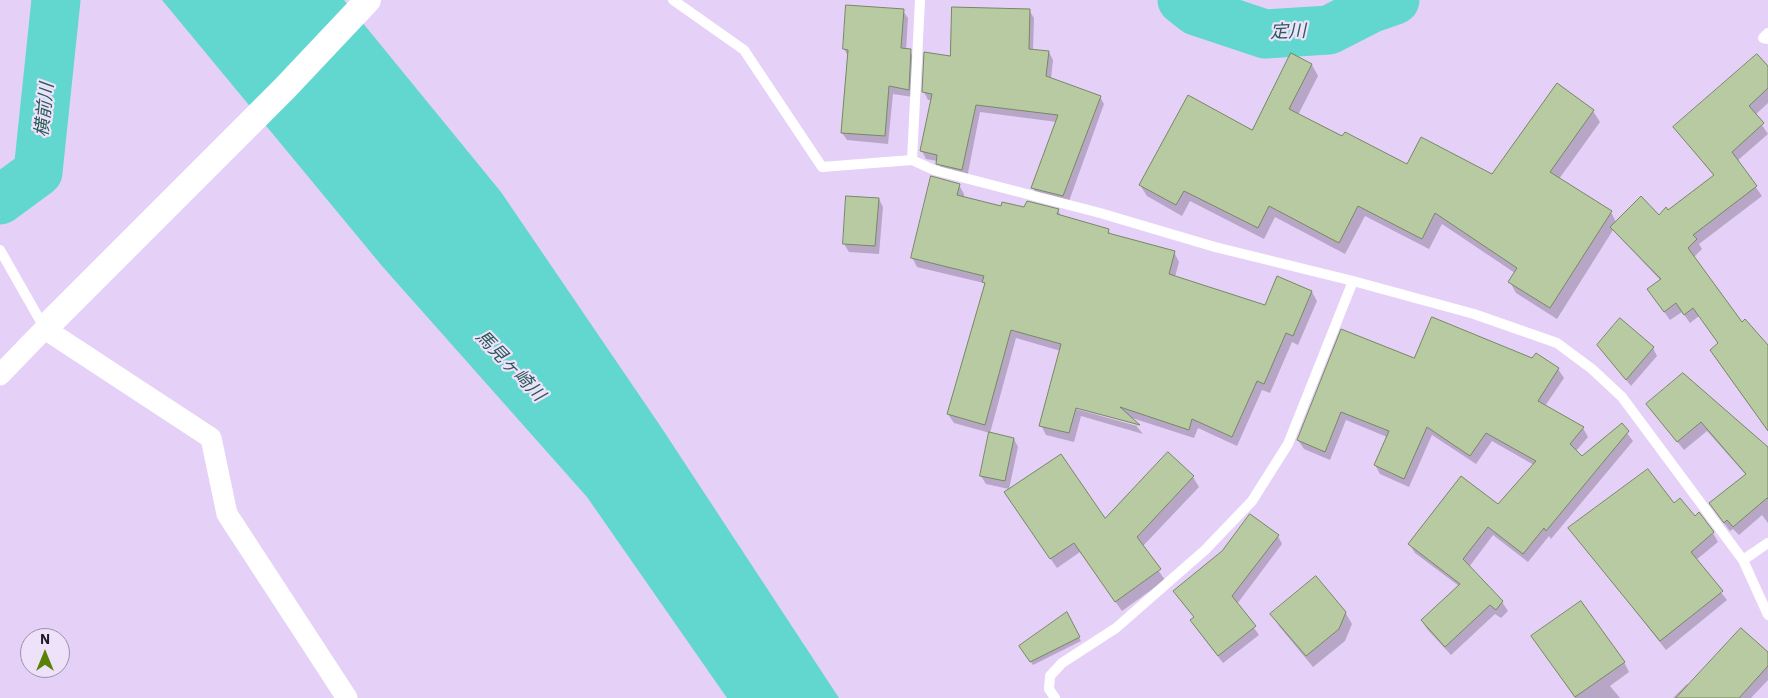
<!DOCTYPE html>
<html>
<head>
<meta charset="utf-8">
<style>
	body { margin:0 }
	#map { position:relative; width:1768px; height:698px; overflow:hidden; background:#e5d0f8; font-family:"IBM Plex Sans",sans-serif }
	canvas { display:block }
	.north { position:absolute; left:20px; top:628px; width:50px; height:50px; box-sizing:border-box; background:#eee1fa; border:1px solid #9c91a6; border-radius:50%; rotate:0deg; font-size:14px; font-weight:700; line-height:20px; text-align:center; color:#211927 }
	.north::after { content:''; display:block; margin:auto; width:18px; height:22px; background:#588106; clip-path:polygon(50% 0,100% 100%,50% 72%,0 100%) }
</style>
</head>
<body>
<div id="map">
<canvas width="1768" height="698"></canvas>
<div class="north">N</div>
</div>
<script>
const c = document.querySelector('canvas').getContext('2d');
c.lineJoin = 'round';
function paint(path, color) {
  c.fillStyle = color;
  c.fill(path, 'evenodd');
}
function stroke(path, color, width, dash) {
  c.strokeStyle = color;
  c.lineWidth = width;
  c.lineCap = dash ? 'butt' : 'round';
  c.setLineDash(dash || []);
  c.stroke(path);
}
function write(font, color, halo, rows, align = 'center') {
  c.font = font + ' "IBM Plex Sans","Noto Sans JP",sans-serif';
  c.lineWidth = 4.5;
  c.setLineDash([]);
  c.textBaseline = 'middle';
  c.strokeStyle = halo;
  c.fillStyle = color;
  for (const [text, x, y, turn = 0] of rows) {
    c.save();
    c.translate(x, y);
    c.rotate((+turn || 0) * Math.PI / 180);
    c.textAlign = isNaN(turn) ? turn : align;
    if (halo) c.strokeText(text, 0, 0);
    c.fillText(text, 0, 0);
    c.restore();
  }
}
const water = new Path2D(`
	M162 0H344L501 192 661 427 839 698H727L587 497 382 266Z`);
const shadow = new Path2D(`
	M1029 10 1034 18 1033 50 1049 52 1053 60 1051 79 1100 97 1104 104 1068 204 1037 196 1033 188 1057 122 980 112 967 178 942 171 938 161 926 159 922 151 932 100H928L924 92 951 58Z
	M903 11 908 18 906 50 910 51 914 59 913 97 893 94 888 144 847 140 842 133 848 56 844 49Z
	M1291 55 1312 65 1318 76 1298 115 1408 166 1493 175 1557 85 1593 111 1600 122 1559 179 1611 212 1616 222 1659 216 1668 212 1714 176 1674 127 1768 68V103L1755 115 1768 134 1737 161 1762 196 1699 244 1702 249 1693 258 1742 324 1768 346V431L1717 360 1711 350 1719 344 1699 316 1690 323 1682 312 1670 320 1654 298 1661 281 1613 230 1557 319 1516 293 1510 282 1515 273 1442 224 1429 249 1365 216 1345 254 1275 217 1264 239 1190 201 1182 216 1147 196 1140 185 1253 132Z
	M959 185 964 194V198L1002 208 1058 210 1061 216 1108 230 1112 236 1174 252 1179 262 1175 277 1265 307 1312 292 1317 301 1298 345 1292 342 1270 393 1262 390 1237 446 1198 428 1194 438 1129 417 1143 434 1081 416 1074 442 1046 435 1041 425 1061 351 1016 338 990 433 1014 439 1018 447 1009 489 986 484 981 476 990 433 954 423 948 414 986 287 984 283 917 267 912 257ZM1070 405 1133 422 1137 426 1069 407Z
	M879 199 883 207 879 254 849 252 844 244Z
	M1598 345 1653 348 1657 356 1631 386Z
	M1536 355 1558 369 1564 378 1545 406 1583 428 1588 437 1576 451 1582 458 1621 425 1633 441 1551 539 1549 536 1528 562 1493 535 1469 567 1502 602 1508 611 1501 618 1495 614 1451 655 1427 629 1422 621 1459 586 1415 553 1410 545 1498 506 1534 465 1492 441 1476 464 1432 435 1409 487 1380 474 1375 465 1387 437 1346 420 1330 460 1304 449 1298 440 1414 360H1533Z
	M1683 374 1768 448V523L1762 515 1739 535 1733 529 1730 531 1716 513 1746 475 1707 431 1684 450 1647 404Z
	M1168 453 1193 477 1199 487 1142 547 1165 580 1122 611 1080 552 1057 568 1012 503 1105 520Z
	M1674 505 1713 533 1718 542 1696 560 1727 600 1666 650 1570 528Z
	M1278 536 1282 544 1237 604 1259 635 1223 663 1196 628 1192 620 1195 618 1175 591Z
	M1345 612 1352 624 1345 641 1313 667 1279 626 1272 614Z
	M1066 614 1081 641 1033 665 1023 650Z
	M1533 636 1624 662 1629 672 1610 686 1620 698H1575Z
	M1768 654V680L1751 698H1673L1687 684 1689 686Z`);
const river = new Path2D(`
	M1182 0 1196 11 1265 34 1329 30 1372 8 1395 0
	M0 200 38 172 56 0`);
const building = new Path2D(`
	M846 5 904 9 901 48 911 49 909 90 889 86 885 136 841 133 848 50 843 49Z
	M952 7 1030 9 1029 49 1049 51 1046 76 1101 96 1063 196 1031 188 1058 115 976 105 962 170 936 164 937 155 920 151 932 94 922 92 924 52 950 56Z
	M1291 53 1312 64 1289 109 1342 136 1345 132 1407 164 1421 137 1492 174 1557 83 1594 110 1550 172 1612 211 1550 308 1508 282 1517 268 1435 213 1422 239 1358 206 1339 243 1269 206 1258 228 1184 191 1176 205 1139 185 1188 95 1252 130Z
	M1757 54 1768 66V88L1749 106 1764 123 1732 152 1757 186 1693 235 1697 239 1688 248 1742 322 1745 319 1768 345V431L1710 350 1718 343 1693 308 1684 315 1676 303 1664 312 1647 289 1661 279 1610 227 1641 196 1659 215 1666 207 1668 210 1714 175 1673 127Z
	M931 176 960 184 957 195 1001 206 1002 202 1024 207 1027 201 1059 209 1057 214 1109 229 1108 233 1175 251 1169 274 1265 305 1277 276 1312 291 1293 336 1286 333 1264 384 1257 381 1232 437 1192 419 1189 430 1120 407 1140 425 1076 408 1069 433 1039 426 1061 344 1011 330 985 425 947 414 985 283 982 282 984 276 911 258Z
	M846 196 879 198 875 246 843 244Z
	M1432 317 1532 358 1536 353 1559 368 1538 401 1584 427 1570 444 1582 456 1622 423 1629 431 1546 531 1544 528 1523 554 1488 527 1463 559 1503 601 1496 610 1490 605 1445 647 1421 620 1460 584 1408 544 1461 476 1498 504 1536 461 1486 433 1470 456 1427 427 1404 479 1374 465 1389 431 1341 412 1325 452 1297 440 1341 329 1414 358Z
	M1620 318 1654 347 1626 380 1597 345Z
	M1683 373 1768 447V499L1767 498 1733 527 1727 520 1724 523 1709 503 1746 474 1701 422 1677 442 1646 404Z
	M989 432 1014 438 1005 481 980 476Z
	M1168 452 1194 476 1137 537 1161 569 1115 602 1074 543 1050 559 1004 492 1061 454 1105 518Z
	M1648 469 1674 503 1680 498 1695 516 1699 512 1714 532 1691 552 1723 591 1660 641 1568 528Z
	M1250 514 1279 535 1232 596 1256 626 1218 656 1190 620 1194 617 1173 591 1222 551Z
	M1316 576 1346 612 1339 629 1306 656 1270 614Z
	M1581 601 1625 662 1575 697 1531 636Z
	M1067 612 1080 637 1030 662 1019 646Z
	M1741 628 1768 652V666L1739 698H1676Z`);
const service = new Path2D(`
	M673 0 744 50 822 167 912 160 934 170 1100 213 1215 247 1353 281 1474 314 1557 343 1592 369 1622 397 1743 560 1768 615
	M1768 33 1763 38 1768 39
	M912 160 920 0
	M0 250 45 329
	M1743 560 1768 543
	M1055 698 1049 689 1050 676 1062 663 1116 628 1205 550 1252 501 1288 444 1353 281`);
const minor = new Path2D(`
	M45 329 211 438 227 514 347 698
	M0 375 53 320`);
const tertiary = new Path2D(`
	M53 320 285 88 368 0`);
const waterNames = [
	["定川",1288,32,-2],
	["横前川",45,110,-84],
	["馬見ヶ崎川",510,366,46]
];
paint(water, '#62d7cf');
paint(shadow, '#0003');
stroke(river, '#62d7cf', 49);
paint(building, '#b7caa2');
stroke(building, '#768862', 1);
stroke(service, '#fff', 10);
stroke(minor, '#fff', 21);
stroke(tertiary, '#fff', 26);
write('italic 18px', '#295c58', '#eee1fa', waterNames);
</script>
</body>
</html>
